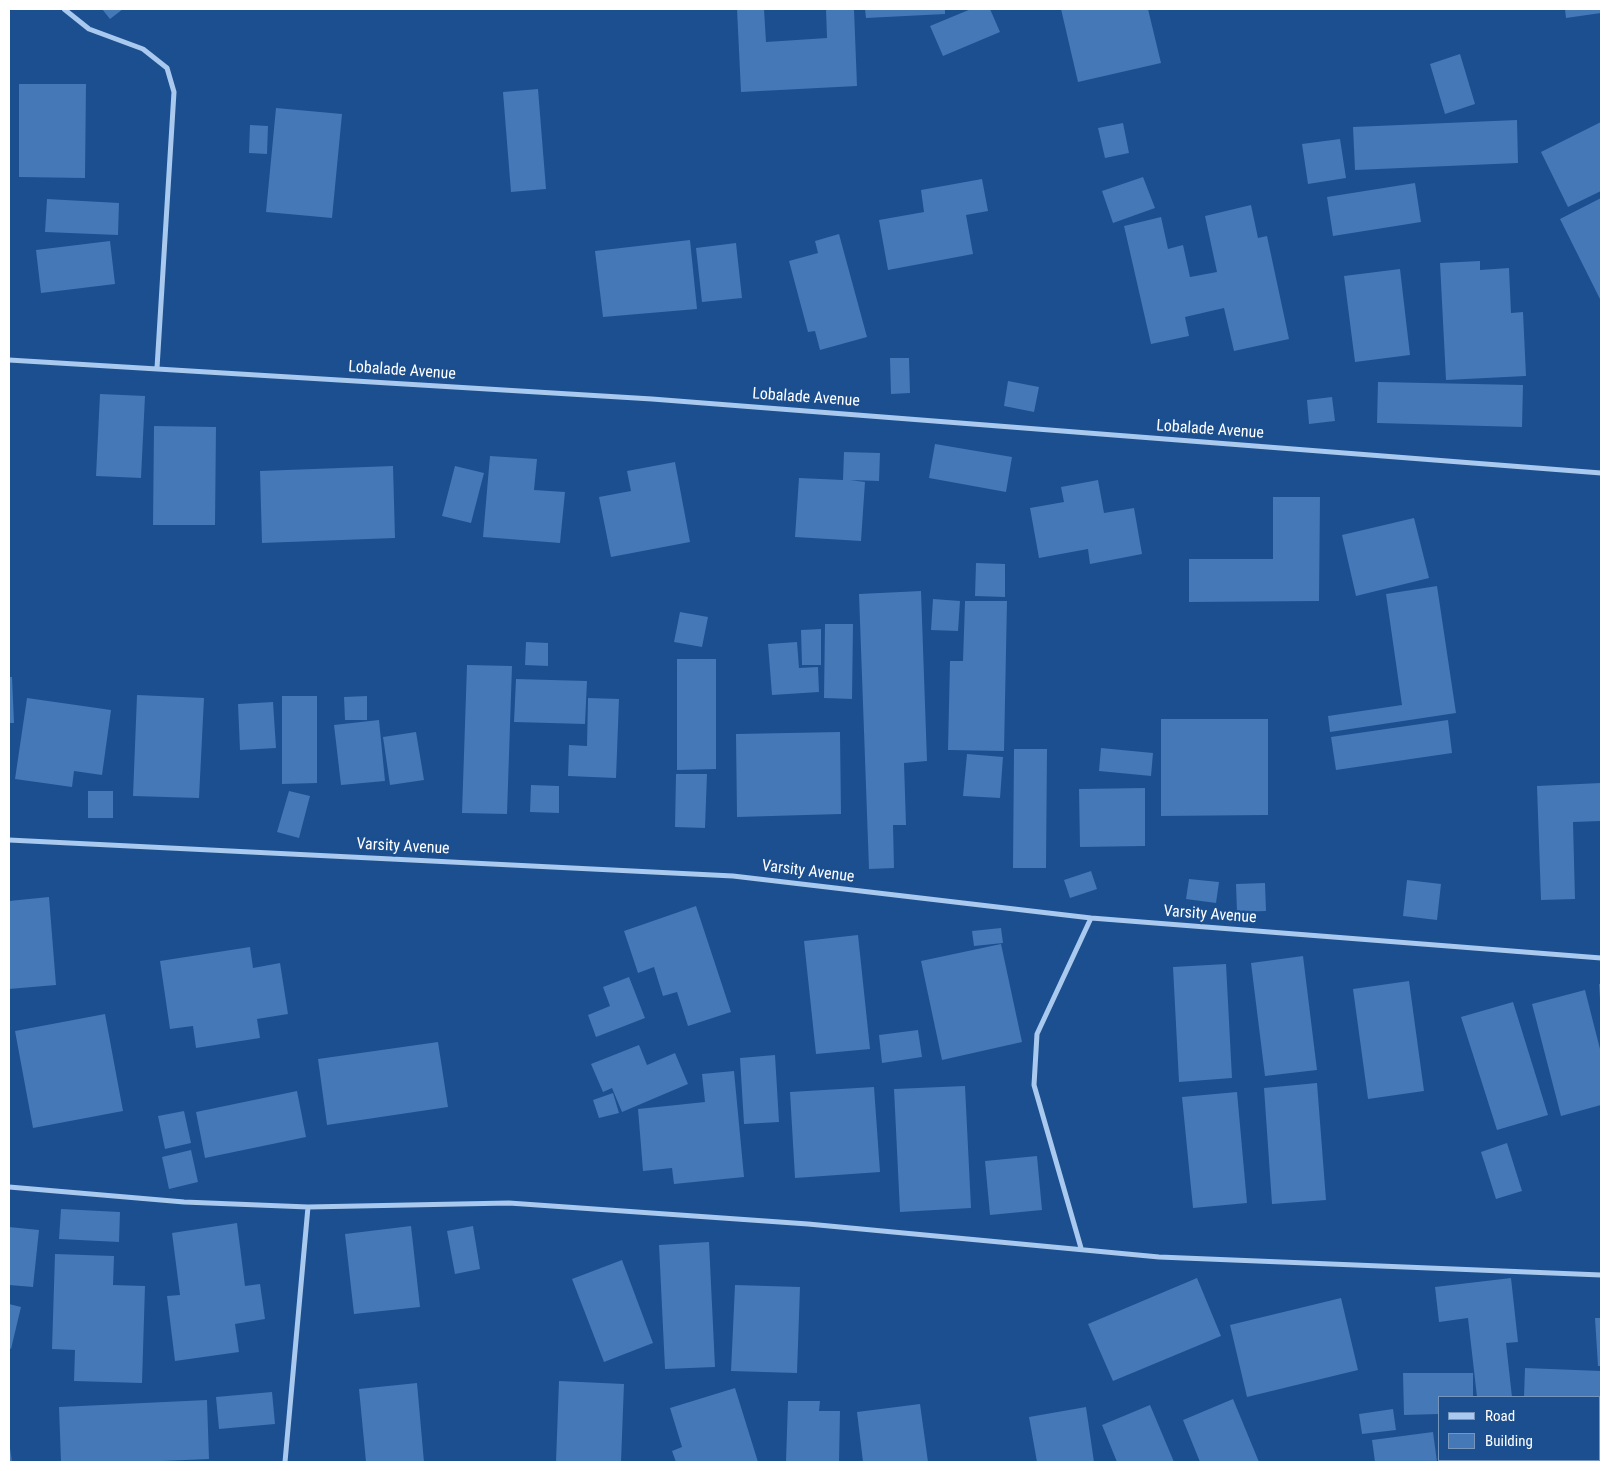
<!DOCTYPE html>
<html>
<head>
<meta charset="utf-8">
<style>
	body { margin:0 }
	#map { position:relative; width:1610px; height:1471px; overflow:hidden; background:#1b4f8f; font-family:"Roboto Condensed",sans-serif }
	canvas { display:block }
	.frame { position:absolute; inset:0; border:10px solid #fff; pointer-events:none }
	.legend { position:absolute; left:1438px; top:1396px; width:162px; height:65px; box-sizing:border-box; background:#1b4f8f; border:1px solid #7695bc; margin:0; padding:6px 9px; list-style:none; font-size:15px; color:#fff }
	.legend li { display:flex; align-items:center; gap:10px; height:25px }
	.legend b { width:25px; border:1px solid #7695bc }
</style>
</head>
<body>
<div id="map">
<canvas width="1610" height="1471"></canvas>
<div class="frame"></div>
<ul class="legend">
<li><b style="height:6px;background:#a9c9ee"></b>Road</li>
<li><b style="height:14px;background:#4478b7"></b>Building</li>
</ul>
</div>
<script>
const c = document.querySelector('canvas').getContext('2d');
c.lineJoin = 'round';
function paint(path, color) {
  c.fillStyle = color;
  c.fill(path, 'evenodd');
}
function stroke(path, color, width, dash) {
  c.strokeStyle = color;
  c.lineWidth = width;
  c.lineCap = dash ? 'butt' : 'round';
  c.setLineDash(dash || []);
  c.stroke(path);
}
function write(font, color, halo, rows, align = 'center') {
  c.font = font + ' "Roboto Condensed",sans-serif';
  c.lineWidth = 5;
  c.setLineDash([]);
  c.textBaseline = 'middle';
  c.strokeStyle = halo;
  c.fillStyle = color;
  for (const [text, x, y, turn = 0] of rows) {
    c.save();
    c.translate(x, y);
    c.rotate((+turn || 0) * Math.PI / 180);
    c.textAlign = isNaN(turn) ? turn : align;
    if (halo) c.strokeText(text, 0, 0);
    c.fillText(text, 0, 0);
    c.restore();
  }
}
const building = new Path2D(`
	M102 9H123L110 19Z
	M737 9H764L766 42 827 38 826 9H854L857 86 741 92Z
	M865 9H945V14L866 18Z
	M971 9H990L1000 32 943 56 930 26Z
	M1061 9H1148L1161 63 1078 82Z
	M1565 9H1601V13L1566 18Z
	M1460 54 1475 104 1445 114 1430 64Z
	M19 84H86L85 178 19 177Z
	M538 89 546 189 511 192 503 92Z
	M276 108 342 114 332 218 266 212Z
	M1517 120 1518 163 1355 170 1353 127Z
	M1601 122V191L1568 207 1541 152Z
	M1123 123 1129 153 1105 158 1098 128Z
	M250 125 268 126 267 154 249 153Z
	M1340 139 1346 178 1308 184 1302 144Z
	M1143 177 1155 208 1113 223 1102 191Z
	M982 179 988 211 966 215 973 254 888 270 879 220 924 212 921 190Z
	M1415 183 1421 222 1333 236 1327 197Z
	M1601 198V301L1560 219Z
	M47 199 119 203 118 235 45 232Z
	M1251 205 1258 238 1267 236 1289 339 1234 351 1224 308 1185 317 1189 336 1151 344 1124 226 1161 217 1168 249 1183 245 1190 277 1217 272 1205 216Z
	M839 234 867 337 820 350 815 331 808 332 789 261 818 253 815 241Z
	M690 240 697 309 603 317 595 251Z
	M110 241 115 284 41 293 36 250Z
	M736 243 742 298 702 302 696 248Z
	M1480 261V270L1509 268 1511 313 1523 312 1526 376 1446 380 1440 263Z
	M1400 269 1410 355 1355 362 1344 276Z
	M890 358H909L910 393 891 394Z
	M1008 381 1039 387 1034 412 1004 406Z
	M1378 382 1523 385 1522 427 1377 423Z
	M100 394 145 396 141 478 96 476Z
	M1332 397 1335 421 1309 424 1307 400Z
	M154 426 216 427 215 525H153Z
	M935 444 1012 457 1006 492 929 478Z
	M844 452 880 453 879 481 850 480 865 482 861 541 795 537 799 478 843 480Z
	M490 456 537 459 534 490 565 492 560 543 483 537Z
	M675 462 690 542 611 557 599 497 631 491 627 471Z
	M393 466 395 538 262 543 260 471Z
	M455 466 484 473 471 523 442 516Z
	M1098 480 1104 513 1134 508 1142 554 1090 564 1088 549 1039 558 1030 508 1064 502 1061 487Z
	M1273 497H1320L1319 601 1189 602V559H1273Z
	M1414 518 1429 578 1356 596 1342 535Z
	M976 563 1005 564V597L975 596Z
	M1437 586 1456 713 1330 732 1328 716 1402 705 1386 594Z
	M921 591 927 761 904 763 906 825H893L894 868 869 869 859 594Z
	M933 599 960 601 958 631 931 630Z
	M965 601H1007L1004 751 948 750 950 661H963Z
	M680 612 708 617 702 647 674 642Z
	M825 624H853L852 699 824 698Z
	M821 629V665H802L801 630Z
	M526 642 548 643V666L525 665Z
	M797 642 799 668 818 667 819 692 772 695 768 644Z
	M677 659H716V769L677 770Z
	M467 665 512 666 507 814 462 813Z
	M9 677H12L14 723H9Z
	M516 679 587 681 585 724 514 722Z
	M137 695 204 698 199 798 133 796Z
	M282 696H317V783L282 784Z
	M367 696V720H345L344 697Z
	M27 698 111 710 102 775 74 771 72 787 15 779Z
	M588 698 619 699 616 778 568 776 569 745 587 746Z
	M273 702 276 748 240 750 238 704Z
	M1161 719H1268V815L1161 816Z
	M379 720 385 781 341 785 334 725Z
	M1448 720 1452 753 1336 770 1331 737Z
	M416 732 424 780 390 785 383 737Z
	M840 732 841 814 737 817 736 734Z
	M1101 748 1153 753 1151 776 1099 771Z
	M1014 749H1047L1046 868H1013Z
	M967 754 1003 757 1000 798 963 796Z
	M676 774H707L705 828 675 827Z
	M1601 783V821L1573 822 1575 899 1541 900 1537 786Z
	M531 785 559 786V813L530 812Z
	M1145 788V846L1080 847 1079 789Z
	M88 791H113V818H88Z
	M289 791 310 796 299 838 277 832Z
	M1091 871 1097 889 1070 898 1064 880Z
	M1189 879 1219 882 1216 903 1186 899Z
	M1407 880 1441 884 1437 920 1403 916Z
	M1265 883 1266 911 1237 912 1236 884Z
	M49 897 56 985 9 989V901Z
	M696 906 731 1012 688 1026 677 992 663 996 654 967 638 973 624 931Z
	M1001 928 1003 943 974 946 972 931Z
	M858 935 870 1049 816 1054 804 941Z
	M1001 944 1022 1042 942 1060 921 961Z
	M250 947 253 968 280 963 288 1014 257 1019 260 1038 196 1048 193 1026 170 1029 160 961Z
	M1303 956 1317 1070 1265 1076 1251 963Z
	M1226 964 1232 1078 1179 1082 1173 967Z
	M629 977 645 1018 596 1037 588 1015 610 1006 603 987Z
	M1409 981 1424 1091 1368 1099 1353 989Z
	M1599 984H1601V999H1600Z
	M1585 990 1601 1053V1105L1561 1116 1532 1004Z
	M1513 1002 1548 1115 1497 1130 1461 1017Z
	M105 1014 123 1111 33 1128 15 1031Z
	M918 1030 922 1057 882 1063 879 1035Z
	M438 1042 448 1107 327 1125 318 1059Z
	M639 1045 647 1065 675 1053 688 1084 622 1112 612 1088 603 1092 591 1064Z
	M775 1055 779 1122 744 1124 740 1058Z
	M734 1071 744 1177 674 1184 672 1168 643 1171 638 1109 705 1102 702 1074Z
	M1317 1083 1326 1200 1272 1204 1264 1088Z
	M965 1086 971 1208 900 1212 894 1089Z
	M874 1087 880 1172 795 1178 790 1092Z
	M297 1091 306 1137 205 1158 196 1112Z
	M1237 1092 1247 1203 1193 1208 1182 1097Z
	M613 1093 619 1113 599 1118 593 1100Z
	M184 1111 191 1143 165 1149 158 1116Z
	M1507 1143 1522 1191 1496 1199 1481 1152Z
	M191 1150 198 1182 169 1189 162 1157Z
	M1037 1156 1042 1210 990 1215 985 1161Z
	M61 1209 120 1212 119 1242 59 1239Z
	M237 1223 245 1286 260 1284 265 1319 235 1324 239 1352 175 1361 167 1296 180 1295 172 1233Z
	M411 1226 420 1307 354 1314 345 1234Z
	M473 1226 480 1269 455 1274 447 1231Z
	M9 1227 39 1230 33 1287 9 1285Z
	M709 1242 715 1367 665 1369 659 1245Z
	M55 1254 114 1256 113 1285 145 1286 142 1383 74 1381 75 1350 52 1349Z
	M622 1260 653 1343 604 1362 572 1279Z
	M1197 1278 1221 1336 1113 1381 1088 1324Z
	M1511 1278 1518 1342 1506 1343 1512 1397H1477L1468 1318 1439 1322 1435 1287Z
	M735 1285 800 1287 797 1373 731 1371Z
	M1341 1298 1358 1370 1247 1397 1230 1325Z
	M9 1304 21 1307 11 1349 9 1348Z
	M1595 1318H1601V1366H1598Z
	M1525 1368 1601 1371V1428H1599V1397H1524Z
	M1403 1373H1473V1397H1439V1414L1404 1415Z
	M559 1381 624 1384 621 1462H556Z
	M417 1383 424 1462H366L359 1389Z
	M735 1388 758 1462H676L672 1451 682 1447 670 1408Z
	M272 1392 275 1424 219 1429 216 1397Z
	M1233 1399 1259 1462H1200L1183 1420Z
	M207 1400 209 1459 139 1462H61L59 1407Z
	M788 1401H820L819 1411H840L839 1462H786Z
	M920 1404 928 1462H863L857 1412Z
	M1150 1405 1174 1462H1117L1102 1425Z
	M1086 1407 1094 1462H1037L1029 1417Z
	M1393 1409 1396 1430 1362 1434 1359 1414Z
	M1433 1432 1437 1462H1375L1372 1440Z
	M9 1448H10L12 1462H9Z`);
const street = new Path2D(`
	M64 9 89 29 143 49 167 68 174 92 157 368
	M9 360 652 399 1601 473
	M9 840 733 876 1091 918 1601 958
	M9 1187 184 1202 308 1207 509 1203 808 1224 1159 1257 1601 1275
	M1081 1248 1034 1085 1037 1034 1091 918
	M285 1462 308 1207`);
const streetNames = [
	["Lobalade Avenue",402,371,4],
	["Lobalade Avenue",806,398,4],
	["Lobalade Avenue",1210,430,4],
	["Varsity Avenue",403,847,3],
	["Varsity Avenue",808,872,7],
	["Varsity Avenue",1210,915,4]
];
paint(building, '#4478b7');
stroke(street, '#a9c9ee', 5);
write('16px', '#fff', '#1b4f8f', streetNames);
</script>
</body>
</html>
